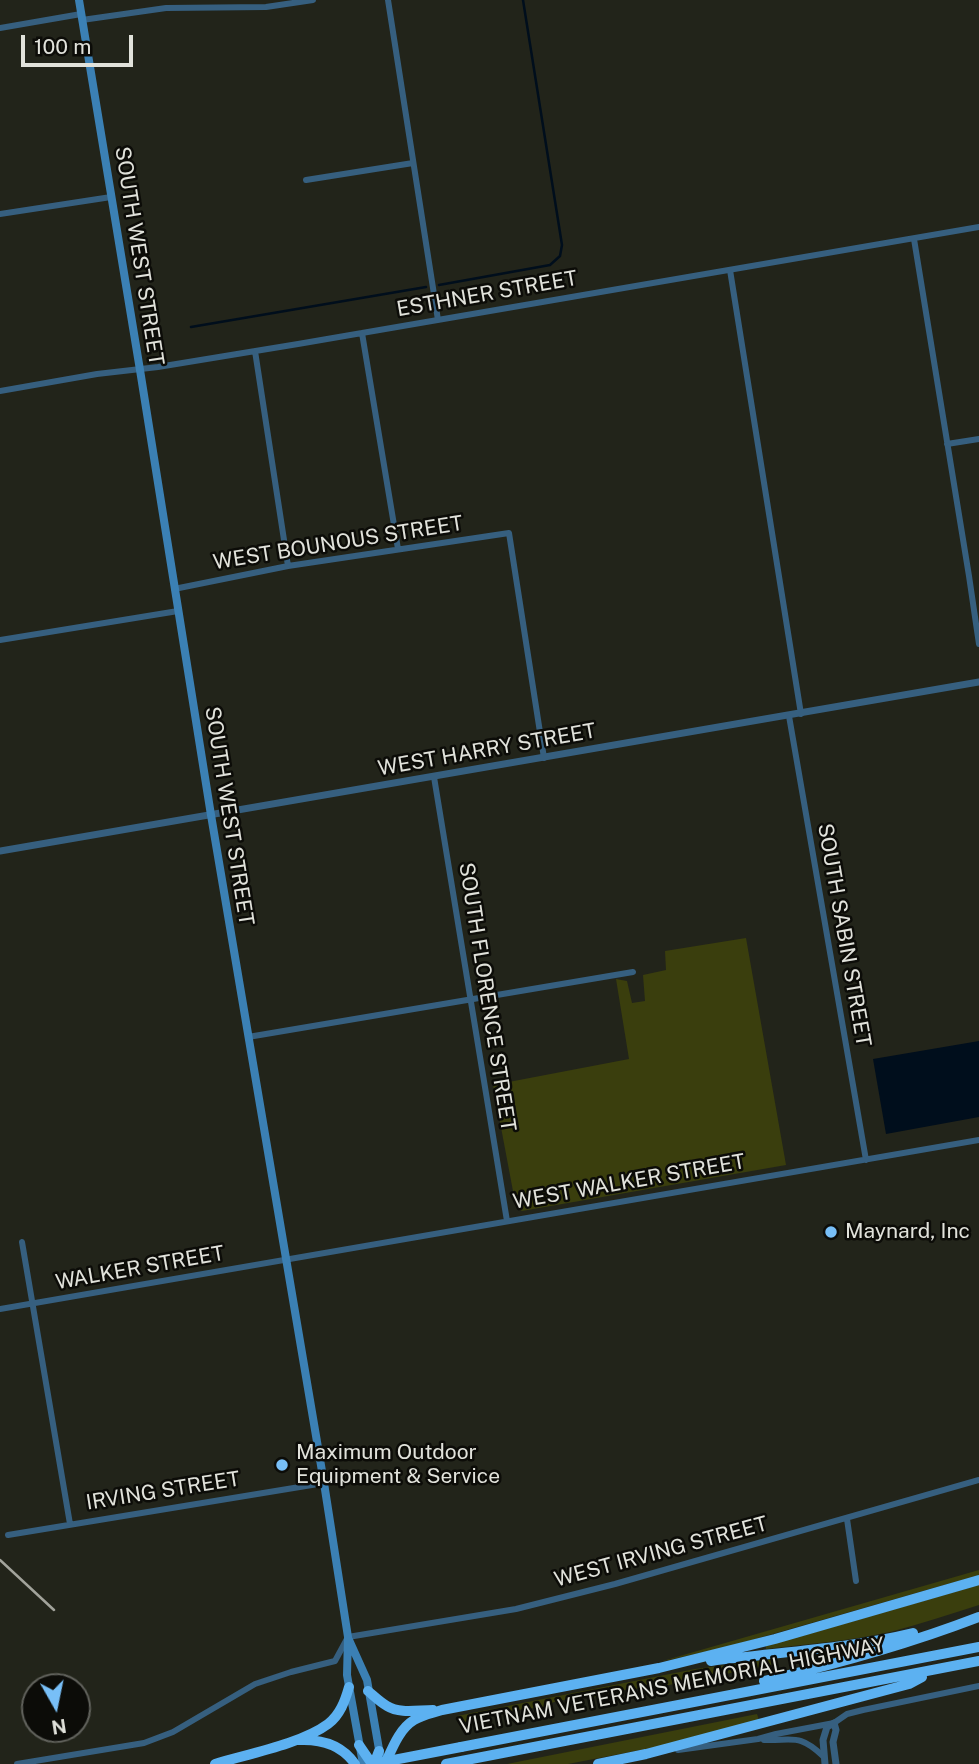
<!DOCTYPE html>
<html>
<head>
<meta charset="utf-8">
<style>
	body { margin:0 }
	#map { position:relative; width:979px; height:1764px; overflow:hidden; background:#22241a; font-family:"Public Sans",sans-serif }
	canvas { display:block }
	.north { position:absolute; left:21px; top:1673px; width:70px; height:70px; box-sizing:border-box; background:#0c0c08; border:2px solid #61625c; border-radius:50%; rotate:171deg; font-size:19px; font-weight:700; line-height:28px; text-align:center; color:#e1e2db }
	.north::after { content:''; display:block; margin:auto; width:24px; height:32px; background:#78bff7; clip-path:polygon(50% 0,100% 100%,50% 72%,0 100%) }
	.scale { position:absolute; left:21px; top:35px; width:112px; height:32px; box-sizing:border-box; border:4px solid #e1e2db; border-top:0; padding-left:9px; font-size:21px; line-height:24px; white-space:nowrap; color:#e1e2db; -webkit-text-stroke:5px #0c0c08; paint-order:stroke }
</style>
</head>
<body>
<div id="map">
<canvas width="979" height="1764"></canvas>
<div class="north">N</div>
<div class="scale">100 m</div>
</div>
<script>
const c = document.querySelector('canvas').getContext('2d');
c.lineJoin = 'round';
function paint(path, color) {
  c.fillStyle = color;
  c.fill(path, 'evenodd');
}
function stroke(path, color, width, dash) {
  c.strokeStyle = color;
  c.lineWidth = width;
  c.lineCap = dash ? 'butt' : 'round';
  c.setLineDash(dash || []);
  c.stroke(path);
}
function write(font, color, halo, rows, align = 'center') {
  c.font = font + ' "Public Sans",sans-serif';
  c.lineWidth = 5;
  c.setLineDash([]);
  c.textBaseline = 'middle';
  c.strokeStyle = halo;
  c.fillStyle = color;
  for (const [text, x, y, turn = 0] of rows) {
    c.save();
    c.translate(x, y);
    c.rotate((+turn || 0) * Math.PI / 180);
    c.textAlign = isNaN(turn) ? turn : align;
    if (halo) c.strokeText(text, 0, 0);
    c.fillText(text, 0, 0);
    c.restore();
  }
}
const green = new Path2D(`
	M746 938 786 1165 522 1211 516 1207 493 1085 629 1059 616 979 627 981 632 1003 645 1001 643 975 666 970 665 951Z
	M979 1570V1575L727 1647 659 1662Z
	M979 1585V1605C950 1614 920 1624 890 1632 850 1641 807 1644 766 1649V1646Z
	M773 1659 772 1665 643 1690 640 1688 629 1690H625L591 1698 579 1697 554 1702 544 1707 516 1710 492 1714 482 1719 464 1722 457 1716 695 1669Z
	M757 1714 759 1720 666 1745 568 1764H507Z`);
const water = new Path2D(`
	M979 1041V1117L886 1134 873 1059Z`);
const stream = new Path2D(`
	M439 285 550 265 560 256 562 245 523 0
	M191 327 426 287`);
const minor = new Path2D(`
	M388 0 438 320
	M82 20 166 8 266 7 313 0
	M0 28 81 14
	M306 180 413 163
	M0 214 111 197
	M914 239 969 576 979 644
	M730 270 801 714
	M362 333 398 549
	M255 351 288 566
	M0 391 97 374 158 367 298 344 979 227
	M947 444 979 439
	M174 589 288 566 509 533 544 758
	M0 640 178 611
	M789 716 866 1160
	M434 777 507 1221
	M248 1037 633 972
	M22 1242 70 1524
	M0 1309 979 1140
	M847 1519 856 1581
	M8 1535 324 1483
	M764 1740C793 1741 799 1733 823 1756
	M678 1750 758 1739 776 1734 834 1723 847 1714 863 1710 979 1686
	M17 1764 144 1743 173 1732 255 1684 291 1672 335 1661 348 1637 516 1609 615 1584 979 1480`);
const tertiary = new Path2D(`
	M0 851 979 682
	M834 1723 836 1730 833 1742 836 1764
	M825 1764 823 1740 827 1727 834 1723`);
const secondary = new Path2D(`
	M79 0 140 370 211 815 324 1483 348 1637 347 1675 363 1764
	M349 1640 367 1680 380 1755`);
const motorway = new Path2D(`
	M711 1661C778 1652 847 1649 913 1633
	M764 1681C837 1664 909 1644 979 1617
	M368 1691C374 1696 380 1702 387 1706 400 1714 417 1710 433 1710
	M299 1740C321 1739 342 1745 355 1764
	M359 1745 372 1764
	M461 1747 979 1647
	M215 1764C248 1754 301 1744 328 1724 340 1715 345 1701 349 1687
	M374 1764 379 1751
	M385 1764C392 1749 399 1729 414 1720 422 1715 433 1713 442 1710L659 1668 775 1639 979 1580
	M446 1764 979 1661
	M598 1764 646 1754 909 1684 922 1677`);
const rail = new Path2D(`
	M0 1560 54 1610`);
const motorwayBridge = new Path2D(`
	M373 1764 461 1747`);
const markers = [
	[831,1232,7,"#78bff7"],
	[282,1465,7,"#78bff7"]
];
const streetNames = [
	["SOUTH WEST STREET",139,256,81],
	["ESTHNER STREET",487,294,-10],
	["WEST BOUNOUS STREET",338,543,-9],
	["WEST HARRY STREET",487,750,-10],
	["SOUTH WEST STREET",229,816,81],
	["SOUTH SABIN STREET",844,935,80],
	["SOUTH FLORENCE STREET",487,997,81],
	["WEST WALKER STREET",629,1182,-10],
	["WALKER STREET",140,1268,-10],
	["IRVING STREET",163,1491,-9],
	["WEST IRVING STREET",661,1552,-15],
	["VIETNAM VETERANS MEMORIAL HIGHWAY",672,1686,-11]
];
const poiNames = [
	["Maynard, Inc",845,1232],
	["Maximum Outdoor",296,1453],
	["Equipment & Service",296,1477]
];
paint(green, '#3a3e0d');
paint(water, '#000e1c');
stroke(stream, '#000e1c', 2.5);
stroke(minor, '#365f7f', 6);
stroke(tertiary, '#365f7f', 7);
stroke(secondary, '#3b80b4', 8);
stroke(motorway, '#5cb1f1', 10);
stroke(rail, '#a2a39b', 2.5);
stroke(motorwayBridge, '#5cb1f1', 10);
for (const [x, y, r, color] of markers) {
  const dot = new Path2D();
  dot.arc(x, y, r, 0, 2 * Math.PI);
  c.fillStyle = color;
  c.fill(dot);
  stroke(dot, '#0c0c08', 2.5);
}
write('21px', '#e1e2db', '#0c0c08', streetNames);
write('21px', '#e1e2db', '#0c0c08', poiNames, 'left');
</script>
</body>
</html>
